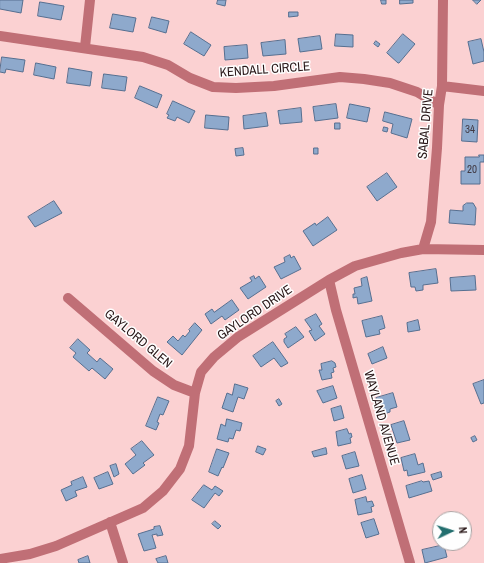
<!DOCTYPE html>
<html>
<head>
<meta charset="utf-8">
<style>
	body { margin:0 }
	#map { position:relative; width:484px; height:563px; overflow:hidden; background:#fbd1d2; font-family:"Archivo Narrow",sans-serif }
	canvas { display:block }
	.north { position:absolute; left:432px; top:511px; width:40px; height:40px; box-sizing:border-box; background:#fefefe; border:1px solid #a8a1a1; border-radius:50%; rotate:86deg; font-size:11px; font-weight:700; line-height:16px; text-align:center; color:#271516 }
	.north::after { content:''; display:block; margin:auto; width:14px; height:18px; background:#226e6e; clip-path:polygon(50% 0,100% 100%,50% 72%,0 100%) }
</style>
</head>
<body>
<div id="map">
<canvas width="484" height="563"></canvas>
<div class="north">N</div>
</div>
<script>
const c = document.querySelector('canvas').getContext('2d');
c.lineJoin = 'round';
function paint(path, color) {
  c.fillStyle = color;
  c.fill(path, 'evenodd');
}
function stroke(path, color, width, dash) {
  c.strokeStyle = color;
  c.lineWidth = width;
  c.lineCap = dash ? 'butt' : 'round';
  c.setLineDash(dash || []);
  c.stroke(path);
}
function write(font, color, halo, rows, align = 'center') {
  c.font = font + ' "Archivo Narrow",sans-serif';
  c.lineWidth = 3;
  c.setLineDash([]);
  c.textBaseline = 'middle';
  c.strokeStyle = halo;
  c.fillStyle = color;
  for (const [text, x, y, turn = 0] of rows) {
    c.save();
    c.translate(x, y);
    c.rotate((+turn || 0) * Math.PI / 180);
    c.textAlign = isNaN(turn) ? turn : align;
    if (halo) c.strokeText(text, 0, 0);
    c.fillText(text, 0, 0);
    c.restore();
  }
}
const building = new Path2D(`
	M0 0H23L21 13 0 9Z
	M218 0H226L225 6 217 4Z
	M381 0H386V4H382Z
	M400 0H413V3L400 4Z
	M473 0H481L477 4Z
	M40 2 64 6 61 20 38 16Z
	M289 12H298V16L289 17Z
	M113 14 136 18 133 32 110 28Z
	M152 17 169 21 166 33 149 28Z
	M191 32 211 45 204 56 184 44Z
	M336 34 353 35V47L335 46Z
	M403 34 415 44 399 63H398L387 53Z
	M320 36 322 49 300 52 298 39Z
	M481 39 484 52V61L473 64 468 42Z
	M285 40 286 54 263 56 261 43Z
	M376 41 380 44 378 47 374 44Z
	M247 45 248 58 225 60 224 47Z
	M2 57 25 60 23 72 6 69 5 73 0 72Z
	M36 63 56 67 54 79 34 75Z
	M69 68 92 72 90 86 67 83Z
	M104 74 127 77 125 91 102 88Z
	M140 86 162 95 157 108 135 98Z
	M173 101 195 111 189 123 177 117 175 121 167 118 169 115 167 114Z
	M336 104 338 118 315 121 313 107Z
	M350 104 370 108 367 122 347 118Z
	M301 108 302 122 280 124 278 111Z
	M385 112 412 119 407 138 391 133 393 124 383 121Z
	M266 113 268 126 244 129 243 116Z
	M206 115 229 117 228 130 205 128Z
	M463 119 478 120 477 142 462 141Z
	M335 123H340V129H335Z
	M384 127 388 128 387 132 383 131Z
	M243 148 244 155 236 156 235 149Z
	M314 148H318V154H314Z
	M479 155H484V162H480V184H461V171H465V157H479Z
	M387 173 397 187 377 201 367 187Z
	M54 201 62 213 35 227 28 217Z
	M467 203H473L476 208 475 225 449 223 450 210 463 211V206Z
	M328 217 337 230 313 246 303 231 315 223 316 225Z
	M290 255 291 258 294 256 301 269 281 279 274 267 285 262 284 258Z
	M436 269 438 283 423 285V290L416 291 415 287H411L409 273Z
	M254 276 255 279 259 276 266 287 248 299 240 288 252 281 250 278Z
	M475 276 476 290 451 291 450 278Z
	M367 277 372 301 358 304 357 297 353 298V294H355L354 288 362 286 361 279Z
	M232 300 239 310 225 320 222 316 211 324 205 314 212 309 214 312Z
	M316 314 322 324 319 326 325 334 315 341 309 331 312 330 305 320Z
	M382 316 385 328 379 330 380 334 366 337 362 321Z
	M418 320 420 330 408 332 407 323Z
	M195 323 202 330 182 355 167 342 173 336 178 341 183 335 185 337 190 331 189 330Z
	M296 327 304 337 288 348 284 342V339L287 337 285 334Z
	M78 339 90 350 87 353 97 362 100 358 113 369 105 379 92 368 89 371 73 357 76 353 70 348Z
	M273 342 288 363 281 367 274 358 261 367 253 356Z
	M383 347 387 358 372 364 368 354Z
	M332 361 335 363 336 367 333 368 334 372 331 373 332 378 322 380 319 370H322L321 364Z
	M484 380V403L481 404 473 384Z
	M235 384 248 388 244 399 238 397 233 412 222 408 227 393 232 395Z
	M333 386 337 398 323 403 317 391Z
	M393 393 397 407 390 409V412L381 415 376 398Z
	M158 397 169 401 163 415 160 414 157 422 159 423 156 430 146 426Z
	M279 399 282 404 279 406 276 401Z
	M341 406 344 418 334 421 331 409Z
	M227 419 242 423 240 431 236 430 233 439 229 438 228 442 217 439 221 424 225 426Z
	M404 421 410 440 397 443 391 425Z
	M347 429 349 434 351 433 352 437 350 438 351 443 338 446 336 432Z
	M475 436 477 440 473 442 471 438Z
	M142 441 154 455 143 463 145 465 133 474 125 464 136 455 131 449Z
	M258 446 266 449 263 455 256 452Z
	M326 448 327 454 314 457 312 452Z
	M217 449 229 453 223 468 222 467 218 476 209 472Z
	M355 452 359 466 346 469 342 456Z
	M415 454 418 465 423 463 425 472 408 476 407 470 404 471 401 458Z
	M116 464 119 474 114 477 110 466Z
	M108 472 113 484 99 489 94 478Z
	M441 472 442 477 433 480 431 475Z
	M362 475 366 489 353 493 349 479Z
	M83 477 87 487 75 491 77 496 66 501 61 490 72 485 71 482Z
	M422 481 423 482 429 481 432 491 409 498 406 486Z
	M204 485 212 490 215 486 223 491 219 496 215 493 204 508 192 500Z
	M366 497 367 502 372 501 374 506 371 507 372 512 358 515 355 500Z
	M374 519 379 534 366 538 361 523Z
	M215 521 221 526 218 529 212 524Z
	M160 526 163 535 157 536V534L152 535 156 548 144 551 138 534 154 529V527Z
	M444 545 447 557 425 563 422 550Z
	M88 556 90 563H79L78 560Z
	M166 556 168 563H158L156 559Z`);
const minor = new Path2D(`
	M0 36 143 57 168 65 190 78 213 87 236 88 274 86 340 77 364 79 390 83 417 92 439 105
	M85 47 90 0
	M442 86 484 91
	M423 249 431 222 437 148 439 105 442 86 443 0
	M329 280 336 310 410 563
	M68 298 153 371 174 385 195 393
	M110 522 123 563
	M0 559 30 554 56 546 143 508 163 491 180 469 189 446 195 393 201 372 214 357 238 337 329 280 355 266 401 253 423 249 484 250`);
const numberNames = [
	["34",470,130],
	["20",472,170]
];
const streetNames = [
	["KENDALL CIRCLE",265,70,-4],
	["SABAL DRIVE",426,124,-85],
	["GAYLORD DRIVE",255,313,-34],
	["GAYLORD GLEN",138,339,40],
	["WAYLAND AVENUE",381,418,74]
];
paint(building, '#8ea9cc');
stroke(building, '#566f90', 1);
stroke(minor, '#c06f76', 10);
write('11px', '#413a44', null, numberNames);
write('13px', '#271516', '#fefefe', streetNames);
</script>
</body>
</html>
